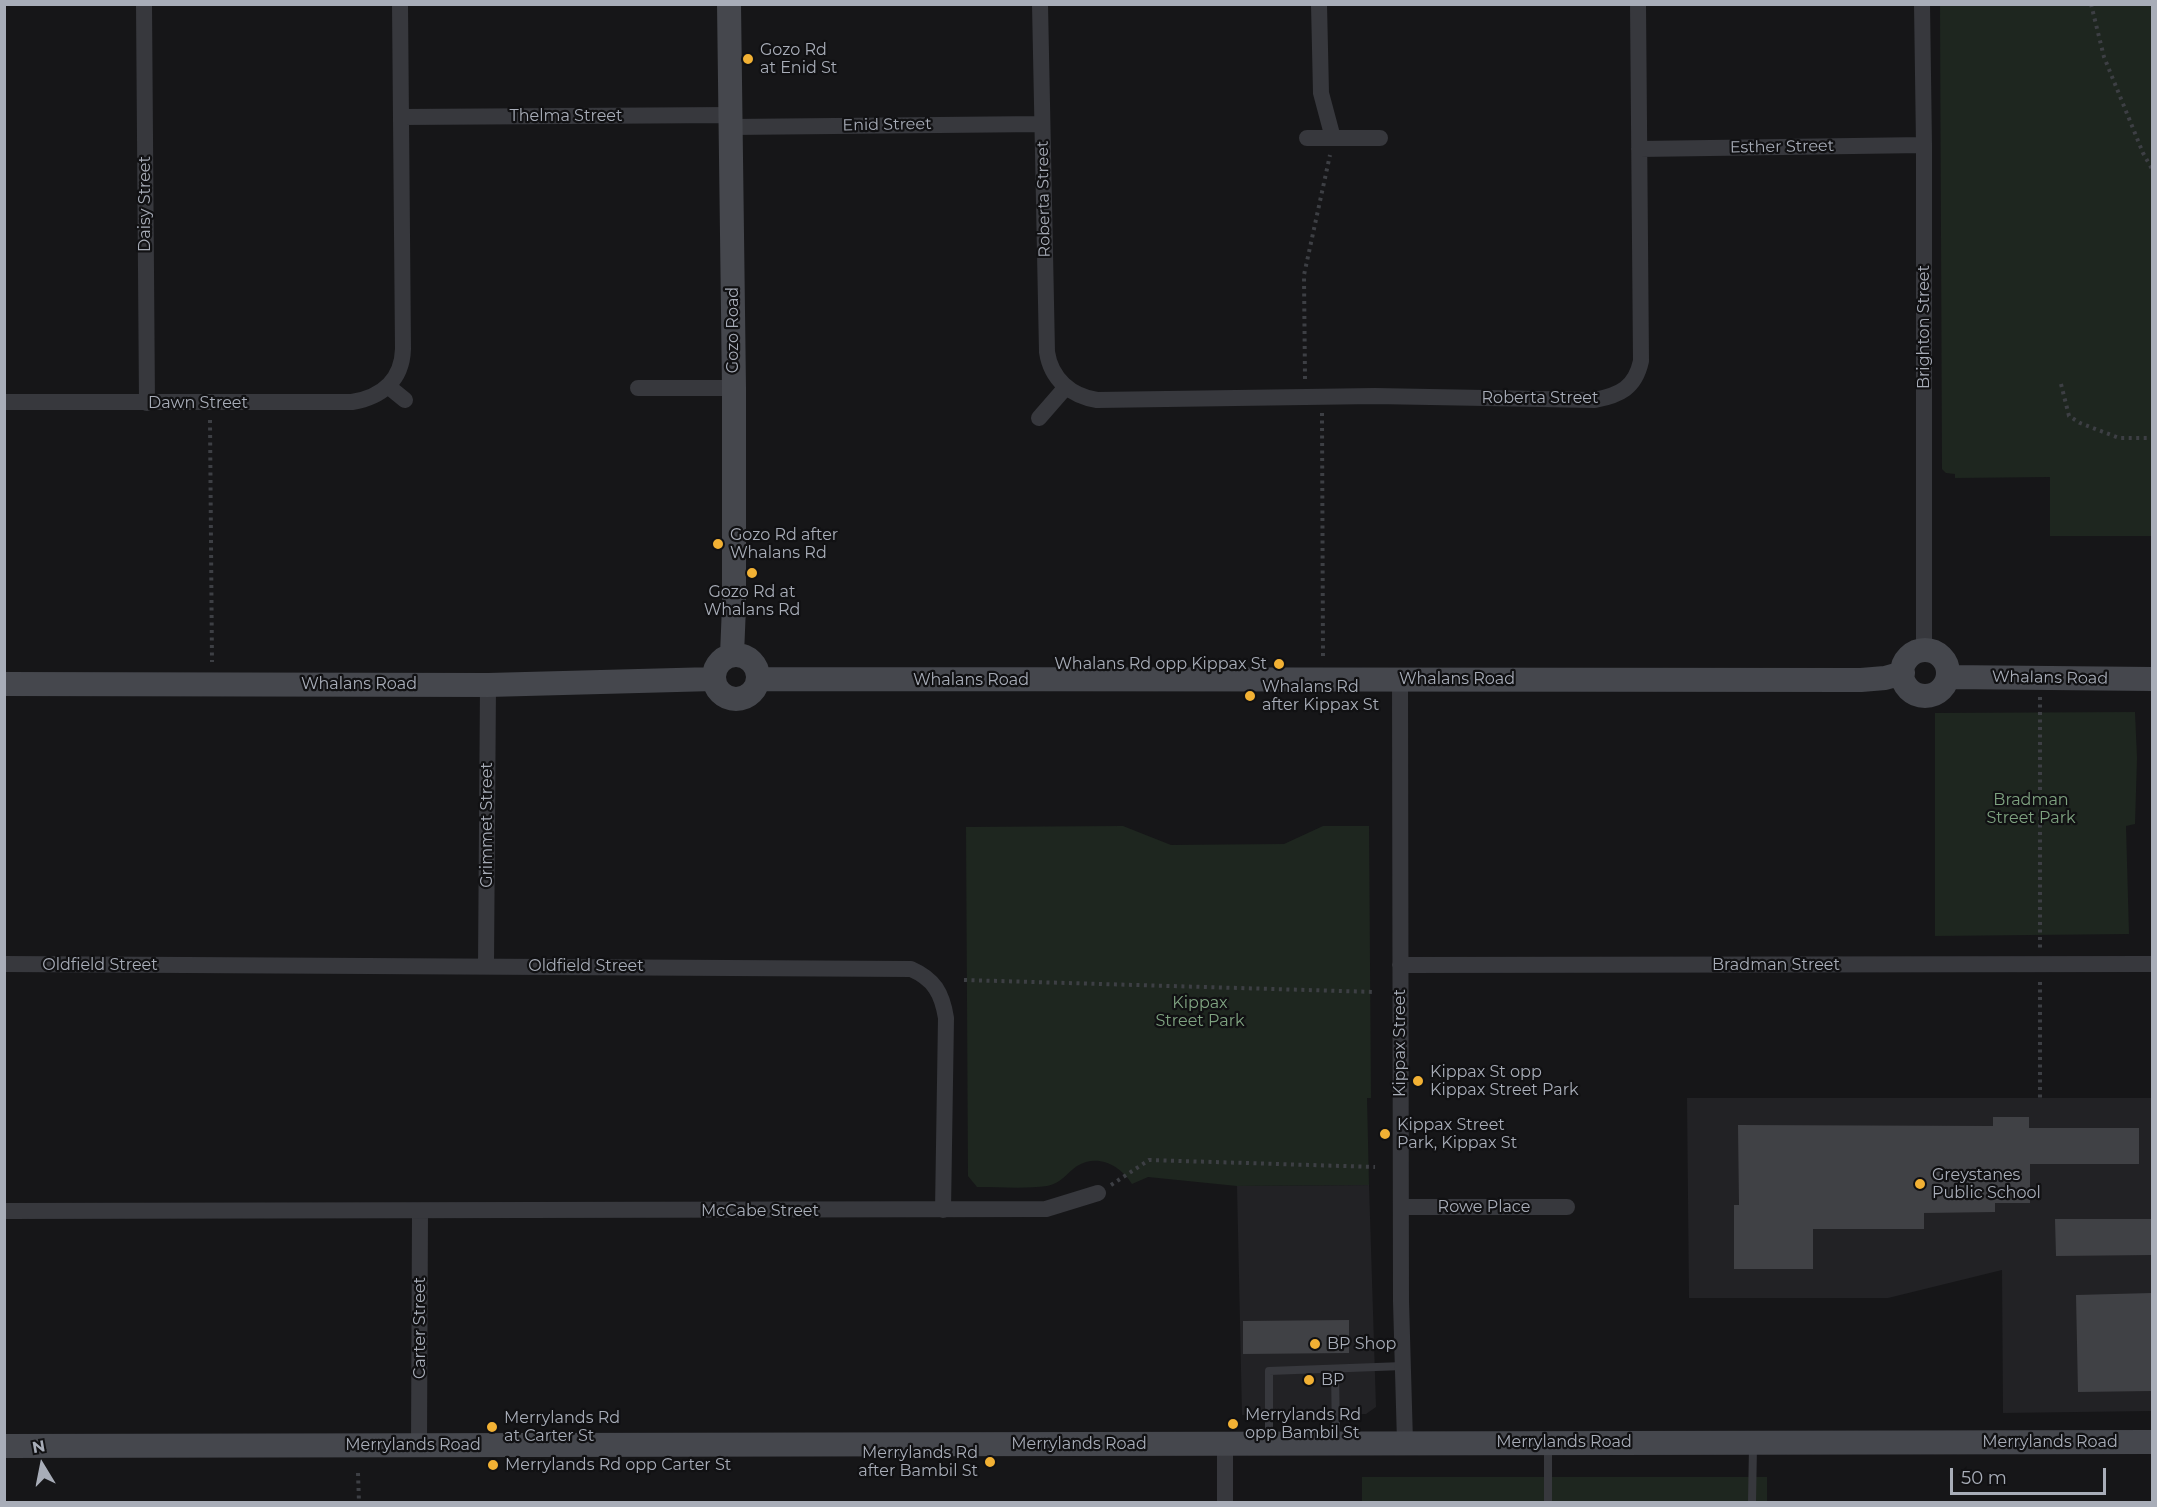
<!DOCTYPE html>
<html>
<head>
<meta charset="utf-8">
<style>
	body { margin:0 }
	#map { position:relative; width:2157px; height:1507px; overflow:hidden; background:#161618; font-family:Montserrat,sans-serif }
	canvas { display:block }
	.frame { position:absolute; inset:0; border:6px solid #a8adb8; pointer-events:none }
	.north { position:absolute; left:12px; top:1435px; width:60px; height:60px; -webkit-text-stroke:4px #111113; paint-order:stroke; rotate:350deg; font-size:16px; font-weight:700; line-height:24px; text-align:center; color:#a8adb8 }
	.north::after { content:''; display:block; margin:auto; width:21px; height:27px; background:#a8adb8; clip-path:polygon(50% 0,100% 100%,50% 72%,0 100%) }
	.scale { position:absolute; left:1950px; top:1468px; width:156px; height:27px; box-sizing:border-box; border:3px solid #a8adb8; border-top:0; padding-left:8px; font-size:18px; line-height:21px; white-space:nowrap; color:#a8adb8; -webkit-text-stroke:4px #111113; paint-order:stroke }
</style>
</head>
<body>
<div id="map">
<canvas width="2157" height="1507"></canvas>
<div class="frame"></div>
<div class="north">N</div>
<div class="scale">50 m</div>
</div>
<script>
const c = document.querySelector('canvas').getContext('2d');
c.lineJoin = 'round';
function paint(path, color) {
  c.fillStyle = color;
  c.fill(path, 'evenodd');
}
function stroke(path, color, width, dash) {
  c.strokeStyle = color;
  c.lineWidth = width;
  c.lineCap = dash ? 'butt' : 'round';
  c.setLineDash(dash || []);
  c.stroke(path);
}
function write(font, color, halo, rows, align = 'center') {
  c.font = font + ' Montserrat,sans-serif';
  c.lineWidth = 4.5;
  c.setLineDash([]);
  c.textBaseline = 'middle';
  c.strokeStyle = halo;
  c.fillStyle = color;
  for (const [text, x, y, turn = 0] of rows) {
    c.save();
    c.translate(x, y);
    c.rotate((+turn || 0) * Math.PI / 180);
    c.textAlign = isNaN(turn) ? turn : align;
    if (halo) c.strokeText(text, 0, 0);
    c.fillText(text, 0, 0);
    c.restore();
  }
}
const built = new Path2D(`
	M1687 1098H2152V1411L2003 1413 2002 1270 1888 1298H1689Z
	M1369 1185 1376 1407 1366 1414 1242 1415 1237 1186Z`);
const green = new Path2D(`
	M1940 5H2152V536H2050V477L1955 478V474L1946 473 1942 469Z
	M2135 712 2137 758 2135 824 2126 826 2129 934 1935 936V713Z
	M1123 826 1171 845 1284 844 1323 826H1369L1371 1098H1367L1369 1185 1237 1186 1148 1177 1132 1184C1121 1166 1098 1153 1077 1166 1067 1173 1060 1184 1047 1186 1025 1189 1000 1187 977 1187L968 1176 966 827Z
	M1362 1477H1767V1502H1362Z`);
const building = new Path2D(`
	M1993 1117H2029V1128H2139V1164H2030V1203H1995V1212L1924 1213V1229H1813V1269H1734V1205H1739L1738 1125 1993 1126Z
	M2055 1219H2152V1255L2056 1256Z
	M2152 1293V1391L2078 1392 2076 1295Z
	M1349 1320V1353L1243 1354V1321Z`);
const path = new Path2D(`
	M2091 4 2104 57 2143 153 2152 169
	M1305 379 1304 275 1330 155
	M2061 384 2069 416 2080 423 2119 438H2152
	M1322 413 1323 658
	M210 420 212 662
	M2040 697V948
	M964 980 1376 992
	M2040 982V1098
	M1111 1185 1149 1160 1375 1167
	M358 1473 359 1502`);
const lane = new Path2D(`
	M1335 1369 1336 1440
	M1269 1442V1371L1403 1366
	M1548 1446V1502
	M1752 1502 1753 1446`);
const street = new Path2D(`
	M144 4 147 403
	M1040 4 1047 352C1051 379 1071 396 1097 400L1375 396 1595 400C1620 395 1635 388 1641 361L1638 4
	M1319 4 1321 93 1333 138
	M1922 4 1924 145V650
	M401 117 731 115
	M731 127 1042 124
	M1307 138H1380
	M1639 149 1924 145
	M389 387 405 400
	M638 388H734
	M4 402H352C382 397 402 380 403 349L400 4
	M1039 418 1066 387
	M1400 679 1401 1301 1405 1442
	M4 964 911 969C934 979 942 993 946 1018L943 1210
	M486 965 488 685
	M1400 965 2152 964
	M1401 1207H1567
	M4 1211 1046 1209 1098 1193
	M419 1445 420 1212
	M1225 1502V1443`);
const secondary = new Path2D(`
	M729 4 734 388V606L732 655
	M1902 673a23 23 0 1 1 46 0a23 23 0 1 1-46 0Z
	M714 677a22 22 0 1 1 44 0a22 22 0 1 1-44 0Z
	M1948 677 2152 679
	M758 679 1861 680 1885 678 1903 673
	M4 684 488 685 714 679
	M4 1446 2152 1442`);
const markers = [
	[748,59,6,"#f2b134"],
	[718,544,6,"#f2b134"],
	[752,573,6,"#f2b134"],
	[1279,664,6,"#f2b134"],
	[1250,696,6,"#f2b134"],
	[1418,1081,6,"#f2b134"],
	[1385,1134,6,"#f2b134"],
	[1920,1184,6,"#f2b134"],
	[1315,1344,6,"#f2b134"],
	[1309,1380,6,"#f2b134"],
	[1233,1424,6,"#f2b134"],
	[492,1427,6,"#f2b134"],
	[990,1462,6,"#f2b134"],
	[493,1465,6,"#f2b134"]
];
const poiNames = [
	["Gozo Rd",760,50],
	["at Enid St",760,68],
	["Gozo Rd after",730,535],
	["Whalans Rd",730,553],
	["Gozo Rd at",752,592,"center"],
	["Whalans Rd",752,610,"center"],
	["Whalans Rd opp Kippax St",1267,664,"right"],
	["Whalans Rd",1262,687],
	["after Kippax St",1262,705],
	["Kippax St opp",1430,1072],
	["Kippax Street Park",1430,1090],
	["Kippax Street",1397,1125],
	["Park, Kippax St",1397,1143],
	["Greystanes",1932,1175],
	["Public School",1932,1193],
	["BP Shop",1327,1344],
	["BP",1321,1380],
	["Merrylands Rd",1245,1415],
	["opp Bambil St",1245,1433],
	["Merrylands Rd",504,1418],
	["at Carter St",504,1436],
	["Merrylands Rd",978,1453,"right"],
	["after Bambil St",978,1471,"right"],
	["Merrylands Rd opp Carter St",505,1465]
];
const streetNames = [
	["Thelma Street",566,116],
	["Enid Street",887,125,-1],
	["Esther Street",1782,147,-1],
	["Roberta Street",1044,199,-91],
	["Daisy Street",145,204,-90],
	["Brighton Street",1924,327,-90],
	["Gozo Road",733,330,-90],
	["Roberta Street",1540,398],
	["Dawn Street",198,403],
	["Whalans Road",2050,678,1],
	["Whalans Road",1457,679],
	["Whalans Road",971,680],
	["Whalans Road",359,684],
	["Grimmet Street",487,825,-90],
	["Oldfield Street",100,965],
	["Bradman Street",1776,965],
	["Oldfield Street",586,966],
	["Kippax Street",1400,1043,-90],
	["Rowe Place",1484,1207],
	["McCabe Street",760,1211],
	["Carter Street",420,1328,-90],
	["Merrylands Road",1564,1442],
	["Merrylands Road",2050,1442],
	["Merrylands Road",1079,1444],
	["Merrylands Road",413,1445]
];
const parkNames = [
	["Bradman",2031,800],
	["Street Park",2031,818],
	["Kippax",1200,1003],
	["Street Park",1200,1021]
];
paint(built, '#222225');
paint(green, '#1e261f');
paint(building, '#404145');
stroke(path, '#3d3f44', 4, [3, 4.5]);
stroke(lane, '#37383d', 8);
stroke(street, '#37383d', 16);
stroke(secondary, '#45474d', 24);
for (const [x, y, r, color] of markers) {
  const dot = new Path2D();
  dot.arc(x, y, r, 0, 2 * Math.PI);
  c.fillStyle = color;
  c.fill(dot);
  stroke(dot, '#111113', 2);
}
write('16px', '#a8adb8', '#111113', poiNames, 'left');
write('16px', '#a8adb8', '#111113', streetNames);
write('16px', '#7fa381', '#111113', parkNames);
</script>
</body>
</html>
